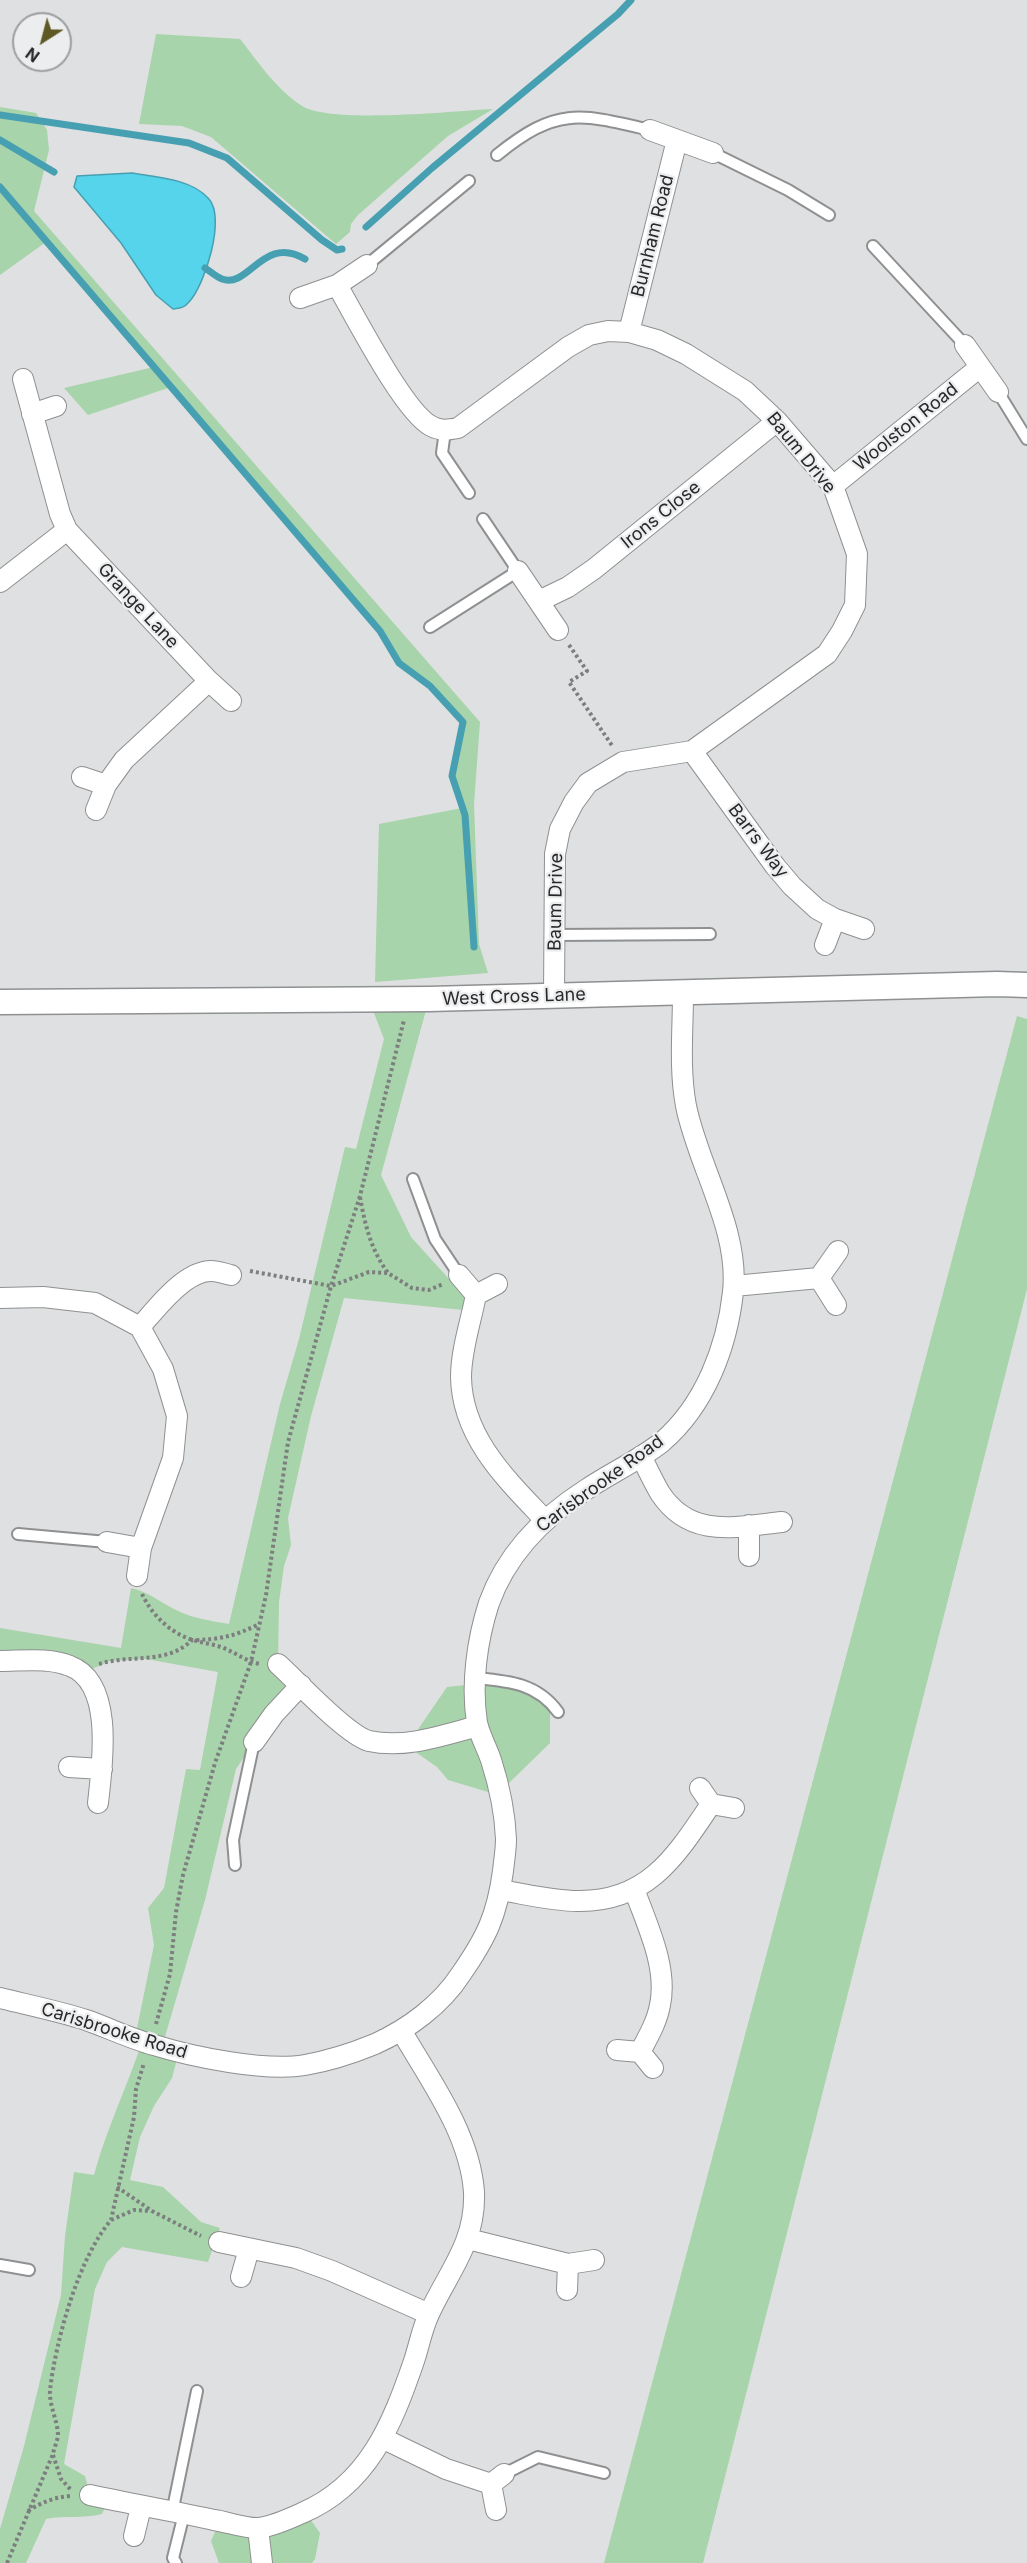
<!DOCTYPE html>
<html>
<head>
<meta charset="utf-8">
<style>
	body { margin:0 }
	#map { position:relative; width:1027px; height:2563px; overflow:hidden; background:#dfe0e1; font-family:Inter,sans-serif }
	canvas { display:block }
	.north { position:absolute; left:12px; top:12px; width:60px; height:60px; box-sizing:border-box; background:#ecedef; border:2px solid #9d9e9f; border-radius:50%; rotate:216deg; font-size:16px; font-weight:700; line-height:24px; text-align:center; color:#272828 }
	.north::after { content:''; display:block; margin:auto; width:21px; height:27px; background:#605824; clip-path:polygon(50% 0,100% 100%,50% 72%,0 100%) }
</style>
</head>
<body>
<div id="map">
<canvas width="1027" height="2563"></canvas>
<div class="north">N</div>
</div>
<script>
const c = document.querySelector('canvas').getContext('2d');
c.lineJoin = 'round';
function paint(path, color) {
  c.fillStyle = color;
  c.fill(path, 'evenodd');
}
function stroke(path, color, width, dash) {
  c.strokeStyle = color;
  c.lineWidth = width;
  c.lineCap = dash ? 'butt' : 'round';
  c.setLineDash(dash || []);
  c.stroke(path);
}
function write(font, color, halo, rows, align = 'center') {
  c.font = font + ' Inter,sans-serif';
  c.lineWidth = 4.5;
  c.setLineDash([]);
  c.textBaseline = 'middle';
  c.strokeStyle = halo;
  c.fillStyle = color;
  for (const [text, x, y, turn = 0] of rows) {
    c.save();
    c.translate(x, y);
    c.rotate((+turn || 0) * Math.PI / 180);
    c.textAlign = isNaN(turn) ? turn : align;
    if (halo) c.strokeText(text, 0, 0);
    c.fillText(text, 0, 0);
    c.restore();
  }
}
const green = new Path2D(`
	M156 34 240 39C258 62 277 90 302 106 330 124 455 111 493 109L448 136 358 215 351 224 350 232 336 244 211 137 182 126 139 124Z
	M0 107 36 113 47 130 49 150 34 211 480 722 474 804 479 944 488 973 375 982 379 824 462 808 452 776 462 722 430 686 399 663 380 630 171 387 88 415 64 388 154 367 46 242 0 275Z
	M429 999 381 1175 411 1237 450 1280 459 1275 473 1311 344 1298 311 1416 288 1518 291 1545 284 1566 279 1602 278 1664 301 1685 262 1730 236 1769 205 1900 162 2047 179 2052 172 2078 154 2106 140 2137 130 2180 163 2187 201 2222 220 2228 208 2262 122 2247 107 2262 95 2289 64 2464 85 2476 90 2495 109 2499 102 2514C82 2519 66 2515 46 2519L26 2563H0V2529L24 2446 61 2295 65 2236 74 2172 94 2175C106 2130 127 2087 142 2042L135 2038 154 1945 148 1908 164 1888 186 1769 200 1770 218 1672 146 1659 110 1661 83 1673 0 1661V1628L121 1648 131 1588C148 1592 159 1601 174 1609 191 1618 211 1621 229 1624L280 1404 299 1339 345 1147 356 1149 384 1039 369 1000Z
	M1017 1016 1027 1019V1289L703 2563H604Z
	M503 1681 550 1701V1743L509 1783 488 1792 448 1780 437 1767 417 1753 410 1741 447 1687Z
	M305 2512 320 2533 315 2559 312 2563H219L211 2541 218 2525Z`);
const water = new Path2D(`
	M132 173C157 177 192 179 209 199 226 218 205 285 189 302 184 308 180 308 173 309L156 295 121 243 74 187 77 176Z`);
const stream = new Path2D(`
	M0 115 189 143 227 158 322 240 337 250 342 249
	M0 140 54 172
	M0 187 380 631 399 663 430 686 463 722 452 776 465 815 474 947
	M366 227 432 168 618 14 631 0
	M205 268C210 271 216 277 222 279 249 289 263 234 305 259`);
const path = new Path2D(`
	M569 645 587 671 569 682 613 747
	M360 1197C365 1225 371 1250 388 1273
	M250 1271 331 1286 369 1272 388 1273 412 1288 429 1290 443 1284
	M142 1594C152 1615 170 1633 193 1640 202 1643 212 1644 221 1647 235 1652 245 1661 260 1664
	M99 1664C130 1654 167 1665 192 1640 218 1640 236 1636 259 1624
	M156 2024 170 1974 176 1912 183 1875 215 1763 251 1662 266 1595 288 1442 331 1286 360 1196 404 1020
	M117 2187 152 2211 201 2236
	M111 2220 134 2210 151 2211
	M53 2455 61 2479 71 2490
	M28 2511C42 2502 55 2497 71 2496
	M7 2563 53 2454C54 2448 57 2442 58 2436 58 2421 49 2406 50 2390 56 2340 78 2259 111 2220L134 2117 136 2089 144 2063`);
const service = new Path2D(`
	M713 153 788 190 829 215
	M497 155C556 107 579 113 650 130
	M873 246 965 345
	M367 265 469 181
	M998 392 1027 439
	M445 431 442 453 469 493
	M430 627 518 571 483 519
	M555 935 710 934
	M413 1179 435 1239 459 1275
	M18 1534 107 1542
	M476 1678C508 1681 537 1683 558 1712
	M235 1865 233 1840 254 1742
	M0 2265 29 2270
	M504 2474 538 2457 604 2473
	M172 2513 197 2391
	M176 2563 173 2558 184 2514`);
const minor = new Path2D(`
	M650 130 713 153
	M337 285C355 316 404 412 431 426 440 431 448 430 458 428L568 347 589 335 608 331 629 332 657 340 686 354 745 391 777 421 833 486 857 554 855 605 842 631 827 654 692 751 623 762 588 783 574 802 560 829 555 854 554 996
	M300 298 337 285 367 265
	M629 332 677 140
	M965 345 998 392
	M23 379 60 514 67 530 209 681 231 701
	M32 414 56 406
	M833 486 980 367
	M518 571 558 630
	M0 582 67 530
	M539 601 568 587 594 569 777 421
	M692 751 775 866 792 886 817 909 835 919 864 929
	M82 777 106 785
	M96 810 106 785 124 760 209 681
	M825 945 835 919
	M459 1275 476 1295 497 1284
	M734 1286 819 1278
	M476 1295C471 1321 461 1350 461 1377 462 1437 506 1479 545 1520
	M0 1298 43 1297 95 1303 140 1327 163 1369 177 1416 173 1458 141 1548 137 1576
	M836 1305 819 1278 838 1251
	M140 1327C156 1309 185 1270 212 1271 218 1271 225 1274 231 1275
	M641 1456C647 1468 653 1481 660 1493 690 1539 735 1527 782 1522
	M749 1525V1556
	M107 1542 141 1548
	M0 1661C22 1661 49 1657 70 1666 115 1683 102 1766 98 1803
	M278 1664C297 1681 347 1735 369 1741 405 1749 444 1735 478 1726
	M254 1742 274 1714 301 1685
	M69 1767 102 1769
	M700 1788 711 1804 734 1808
	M634 1889C647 1925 668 1967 660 2005 657 2022 648 2037 640 2052
	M500 1890C525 1894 552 1901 578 1901 648 1902 676 1856 711 1804
	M0 1998C28 2005 58 2011 86 2020 109 2028 131 2039 154 2045 193 2057 266 2072 305 2065 328 2061 353 2053 375 2044 408 2029 441 2005 461 1974 486 1938 497 1916 503 1871 504 1861 506 1850 506 1839 505 1813 499 1785 491 1760 487 1748 480 1736 477 1723 471 1684 477 1640 489 1603 507 1553 543 1517 587 1489 611 1473 639 1460 662 1442 705 1405 727 1347 733 1292 740 1230 698 1166 686 1106 679 1069 683 1030 683 993
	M617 2050 640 2052 653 2068
	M468 2239 568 2264 594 2260
	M219 2242 296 2258 332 2271 429 2314
	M241 2277 249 2249
	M567 2290 568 2264
	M384 2439 446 2469 491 2484
	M90 2495C131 2504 173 2511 214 2520 228 2522 246 2529 259 2528 273 2526 289 2519 302 2513 368 2485 392 2425 414 2361 419 2346 422 2329 429 2314 448 2272 476 2243 474 2192 470 2134 430 2080 402 2032
	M496 2510 491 2484 504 2474
	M258 2528 262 2563
	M134 2536 141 2507`);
const tertiary = new Path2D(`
	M0 1002 429 999 997 984 1027 985`);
const streetNames = [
	["Burnham Road",653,236,-76],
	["Woolston Road",906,427,-39],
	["Baum Drive",801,453,51],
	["Irons Close",661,515,-39],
	["Grange Lane",138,606,47],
	["Barrs Way",758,841,53],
	["Baum Drive",556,902,-89],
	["West Cross Lane",514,997,-2],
	["Carisbrooke Road",600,1484,-36],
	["Carisbrooke Road",114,2031,17]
];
paint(green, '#a7d4aa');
paint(water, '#55d4ec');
stroke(water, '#47a0b1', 1.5);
stroke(stream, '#47a0b1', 7);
stroke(service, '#8f9091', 14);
stroke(minor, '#8f9091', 22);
stroke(tertiary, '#8f9091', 27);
stroke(path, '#7d7e7f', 4, [3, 3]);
stroke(service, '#fff', 10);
stroke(minor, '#fff', 20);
stroke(tertiary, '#fff', 24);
write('18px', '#272828', '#ecedef', streetNames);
</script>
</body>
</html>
